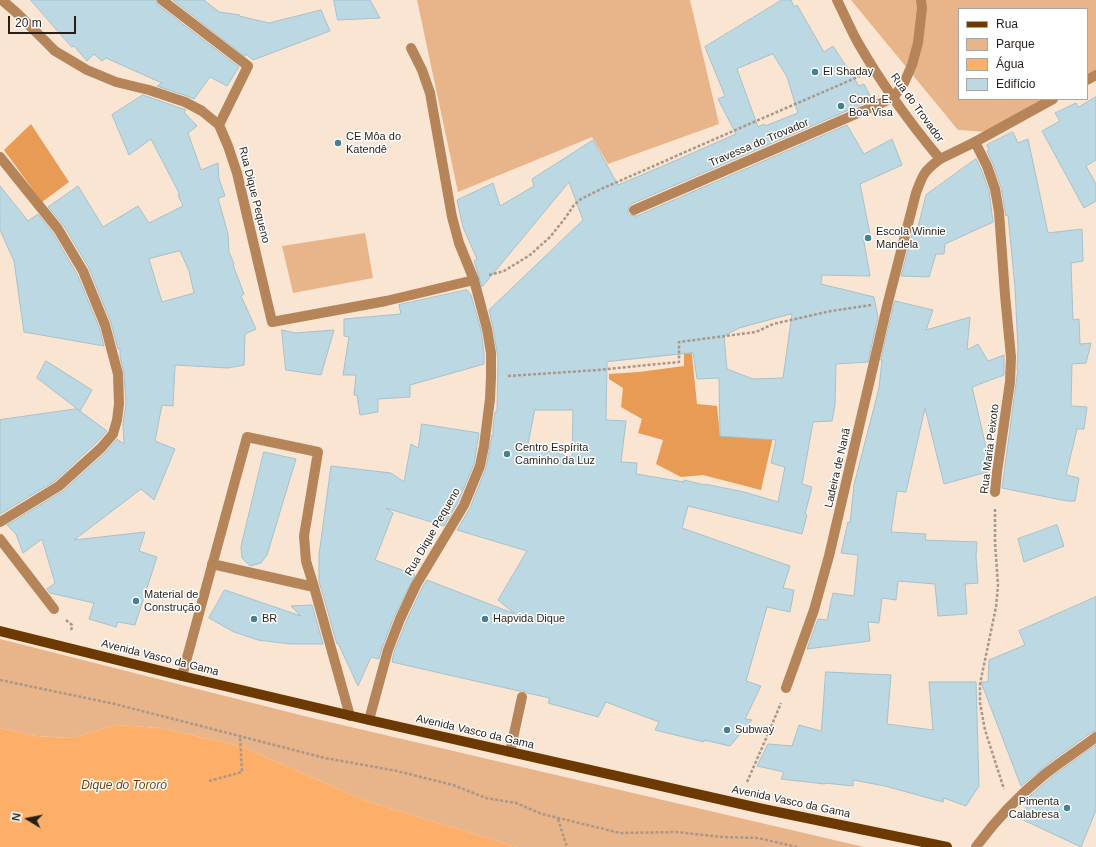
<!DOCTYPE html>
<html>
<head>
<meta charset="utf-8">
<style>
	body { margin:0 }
	#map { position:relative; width:1096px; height:847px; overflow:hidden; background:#fae4d2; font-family:Helvetica,sans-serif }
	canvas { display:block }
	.legend { position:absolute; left:958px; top:8px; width:130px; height:92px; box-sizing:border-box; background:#fff; border:1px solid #a8a5a2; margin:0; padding:5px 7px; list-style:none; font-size:12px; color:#261e17 }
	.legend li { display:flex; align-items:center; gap:8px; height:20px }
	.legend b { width:20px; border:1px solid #a8a5a2 }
	.north { position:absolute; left:8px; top:799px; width:40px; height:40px; -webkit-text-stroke:3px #fff; paint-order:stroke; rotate:280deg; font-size:11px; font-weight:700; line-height:16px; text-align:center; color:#261e17 }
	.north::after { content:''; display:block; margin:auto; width:14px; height:18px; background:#261e17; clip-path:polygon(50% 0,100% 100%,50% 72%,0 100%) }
	.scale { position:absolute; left:8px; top:16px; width:68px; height:18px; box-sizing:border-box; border:2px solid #261e17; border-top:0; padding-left:5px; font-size:12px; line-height:14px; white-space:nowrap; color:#261e17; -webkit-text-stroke:3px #fff; paint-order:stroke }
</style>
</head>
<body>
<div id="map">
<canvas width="1096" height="847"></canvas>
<ul class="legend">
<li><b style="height:5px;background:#6c3a00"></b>Rua</li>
<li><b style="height:11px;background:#e8b489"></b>Parque</li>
<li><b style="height:11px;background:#fdaf69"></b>Água</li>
<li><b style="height:11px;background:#bcd9e3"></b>Edifício</li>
</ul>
<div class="north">N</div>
<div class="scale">20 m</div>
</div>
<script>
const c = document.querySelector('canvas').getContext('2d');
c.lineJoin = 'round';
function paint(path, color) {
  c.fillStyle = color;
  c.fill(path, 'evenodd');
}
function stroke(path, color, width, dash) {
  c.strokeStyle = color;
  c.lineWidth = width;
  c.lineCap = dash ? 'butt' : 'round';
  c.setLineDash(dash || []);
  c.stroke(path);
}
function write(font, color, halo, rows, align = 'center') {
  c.font = font + ' Helvetica,sans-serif';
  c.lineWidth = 3;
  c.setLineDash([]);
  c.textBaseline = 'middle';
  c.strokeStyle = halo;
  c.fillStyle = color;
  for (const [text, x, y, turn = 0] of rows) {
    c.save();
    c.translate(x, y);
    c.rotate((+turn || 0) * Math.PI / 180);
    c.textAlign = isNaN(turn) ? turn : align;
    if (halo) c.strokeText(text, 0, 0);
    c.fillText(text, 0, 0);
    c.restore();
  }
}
const green = new Path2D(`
	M417 0H690L719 124 608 164 592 137 458 192Z
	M851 0H1096V70L1087 75V9H959V99H1045L989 132 958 130Z
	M365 233 373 278 293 293 282 246Z
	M0 639 308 717 864 847H517L366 801 240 746 160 728 116 725 72 738 35 736 0 728Z`);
const forest = new Path2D(`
	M31 124 69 182 42 202 4 150Z
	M684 346H691L697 404 717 406 720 436 750 438 755 432 773 437 761 490 703 475 681 477 656 464 663 440 638 433 642 419 621 407 623 388 609 379V374L639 372 684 366Z`);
const water = new Path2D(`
	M116 725 160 728 240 746 366 801 517 847H0V728L35 736 72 738Z`);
const building = new Path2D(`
	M31 0H156L158 5 239 67 227 86 210 77 194 99 187 96 157 86 162 83 106 58 102 61 94 54 87 61 74 46 72 47Z
	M173 0H204L219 12 240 15 239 16 269 23 321 10 330 31 253 60 246 54 245 56Z
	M334 0H370L380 18 338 20Z
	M782 0H791L794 7 797 5 824 52 833 46 859 86 864 84 872 100 631 204 629 206 628 210V213L630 215 637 216 847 125 864 154 892 139 902 165 860 184 870 234 863 236 870 276 822 275 821 284 874 297 878 317 868 362 836 364 835 405 832 421 813 422 802 484 812 487 805 514 807 515 802 534 688 506 682 528 790 566 783 588 794 590 790 612 767 607 746 681 761 686 745 719 752 720 730 746 704 740V742L655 730 659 722 606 702 598 717 548 703 550 698 527 693 524 691H519L392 662 394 652 406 622 422 588 427 580 515 614 498 600 527 551 457 530 470 508 486 468 492 435 493 436V426L495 412H497L498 360 497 352 493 328 489 310 583 220 569 182 482 287 474 261 477 259 463 227 457 200 493 183 500 206 534 186 532 179 593 140 618 185 663 166 736 134 718 99 725 96 705 47ZM773 54 787 77 798 113 765 126 764 124 758 127 737 69ZM792 314 783 378 753 379 727 369 724 336 739 328ZM693 353 697 379 719 378 720 436 776 440 771 463 785 467 778 502 744 492 705 484V485L684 480V482L636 474 637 463 621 462 626 421 606 420 607 362ZM535 410H573L572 457 528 446Z
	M143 95 186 110 184 112 197 126 188 133 201 170 218 163 219 179 225 196 218 198 228 234 229 252 234 264 233 265 244 294 241 296 256 329 245 334 244 365 228 368 175 365 173 406 162 405 155 441 175 449 154 500 141 489 74 540 145 532 139 551 157 557 135 625 118 622 116 627 89 619 94 603 50 593 47 589 55 583 42 539 23 553 16 534 7 525 63 491 105 453 117 439 124 444 123 424 126 404 124 374 120 357V349H118L111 323 89 268 64 226 48 207 78 186 103 227 138 206 149 223 183 206 178 195H180L151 139 129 155 112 115ZM180 251 189 271 194 293 162 302 149 259Z
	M1096 97V160L1086 166 1096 184V201L1084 208 1042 131 1060 121 1055 113 1076 103 1078 107Z
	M1013 132 1018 143 1028 139 1048 233 1082 229 1083 261 1071 263 1073 320 1079 319 1080 344 1091 343 1086 363 1072 364 1071 406 1087 407 1084 429H1077L1066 475 1079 478 1075 501H1067L1002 488 1018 369 1017 370 1018 349 1015 288 1008 215 1006 216 1001 187 993 164 987 151 989 150 987 145Z
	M976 159 981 169 989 191 993 222 945 244 944 254H936L929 277 901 276 913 231H917L926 195Z
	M0 186 28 221 38 214 53 233 77 274 99 327 104 346 24 332 14 261 0 230Z
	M467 290 471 295 481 330 484 354V364L410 385V397L378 399V412L360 415 357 395H354L356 375H343L349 337 344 336V319L401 314 399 305Z
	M895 301 933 310 926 330 970 317 967 350 978 344 988 361 1004 355V375L972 387 991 468V471L944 484 925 408 906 492 897 491 891 532 926 534 925 540 977 542 976 557 978 583 965 584 967 614 938 616 935 584 898 581 896 600 882 598 879 623 868 622 870 641 807 649 818 619 827 620 833 593 854 596 858 555 841 553 848 522 850 523 854 485 879 388 882 360H881Z
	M282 330 295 333 334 330 321 375 286 370Z
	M46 361 92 390 80 411 37 378Z
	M77 409 107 431 96 443 55 481 0 514V420Z
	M422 424 479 433 474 464 458 502 444 526 386 508 393 513 375 560 415 575 394 617 382 648 379 659 371 657 358 686 338 643 337 644 319 581V555L331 466 391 473 404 482 411 444 418 448Z
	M264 452 296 459 267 555 261 563 250 566 242 558 241 547Z
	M1057 525 1064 546 1024 562 1018 539Z
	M225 590 301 616 291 606 312 605 323 644H290L258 640 234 632 209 618Z
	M1096 597V731L1092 732 1053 760 1021 786 981 682H988L989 660 1025 645 1019 631Z
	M826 672 891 675 887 724 933 730 929 682H976L979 786 966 806 944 798 943 802 885 786 853 780V786L825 783V784L781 779 784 772 757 766 768 744 792 746 799 725 821 731Z
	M1096 745V810L1081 847 1017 817 1029 804 1027 799 1030 796 1054 775Z`);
const path = new Path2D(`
	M489 275 504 271 530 255 550 237 566 217 574 205 581 199 599 190 724 135 860 76
	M508 376 598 370 679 362V342L756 332 773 324 831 311 871 305
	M995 509V543L998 585 996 607 980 684V703L985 730 1004 789
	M66 620 72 625 71 632
	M0 680 115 704 325 758 397 771 453 785 486 798 516 803 542 814 620 833 676 832 722 837 758 838 797 847
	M209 781 242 772 240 736
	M747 782 768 734 781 703
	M558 819 567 847`);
const service = new Path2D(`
	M2 0 18 14 55 51 87 70 116 82 149 90 185 102 202 111 219 125 228 146 237 173 272 322 386 301 474 280
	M162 0 248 66 219 125
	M0 157 58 229 83 271 105 325 118 374 119 404 117 420 113 434 101 448 59 486 0 522
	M634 210 893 98 904 83 912 65 918 43 922 8 921 0
	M212 564 314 587 350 716
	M182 676 247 437 318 452 304 536 306 561 314 587
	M510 752 522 697`);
const minor = new Path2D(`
	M975 142 987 166 995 189 999 212 1005 295 1011 357 1010 382 997 472 995 492
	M0 539 54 609
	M786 688 814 610 829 556 888 302 916 193C923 174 924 171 940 159
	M369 720 388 650 400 619 416 585 464 505 480 466 484 446 490 399 491 377V353L487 329 474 280 459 243 452 217 430 93 422 70 411 48
	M976 847C995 821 1018 796 1044 775 1060 762 1079 750 1096 737`);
const tertiary = new Path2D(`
	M837 0C844 14 850 28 857 41 881 83 910 123 940 159L975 142 1053 99
	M1087 80 1096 75`);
const primary = new Path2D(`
	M0 631 182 676 369 720 763 809 947 847`);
const markers = [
	[815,72,4,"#438196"],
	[841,106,4,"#438196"],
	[338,143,4,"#438196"],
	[868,238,4,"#438196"],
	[507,454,4,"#438196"],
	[136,601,4,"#438196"],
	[254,619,4,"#438196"],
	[485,619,4,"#438196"],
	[727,730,4,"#438196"],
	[1067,808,4,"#438196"]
];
const poiNames = [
	["El Shaday",823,72],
	["Cond. E.",849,100],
	["Boa Visa",849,113],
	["CE Môa do",346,137],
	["Katendê",346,150],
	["Escola Winnie",876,232],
	["Mandela",876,245],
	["Centro Espírita",515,448],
	["Caminho da Luz",515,461],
	["Material de",144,595],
	["Construção",144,608],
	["BR",262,619],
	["Hapvida Dique",493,619],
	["Subway",735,730],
	["Pimenta",1059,802,"right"],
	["Calabresa",1059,815,"right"]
];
const streetNames = [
	["Rua do Trovador",917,108,54],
	["Travessa do Trovador",759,143,-23],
	["Rua Dique Pequeno",254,195,76],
	["Rua Maria Peixoto",990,449,-83],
	["Ladeira de Nanã",838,468,-77],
	["Rua Dique Pequeno",433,532,-60],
	["Avenida Vasco da Gama",160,658,14],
	["Avenida Vasco da Gama",475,732,13],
	["Avenida Vasco da Gama",791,802,12]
];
const waterNames = [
	["Dique do Tororó",124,786]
];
paint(green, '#e8b489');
paint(forest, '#e89b54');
paint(water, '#fdaf69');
paint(building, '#bcd9e3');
stroke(building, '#a5c1cb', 1);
stroke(path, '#a9988a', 2.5, [3, 2]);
stroke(service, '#b58459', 10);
stroke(minor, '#b58459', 10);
stroke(tertiary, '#b58459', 10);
stroke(primary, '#6c3a00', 10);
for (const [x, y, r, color] of markers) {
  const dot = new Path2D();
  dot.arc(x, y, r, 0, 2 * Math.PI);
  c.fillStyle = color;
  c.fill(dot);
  stroke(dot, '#fff', 1.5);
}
write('11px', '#261e17', '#fff', poiNames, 'left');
write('11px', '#261e17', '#fff', streetNames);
write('italic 12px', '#703e05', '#fff', waterNames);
</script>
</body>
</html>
